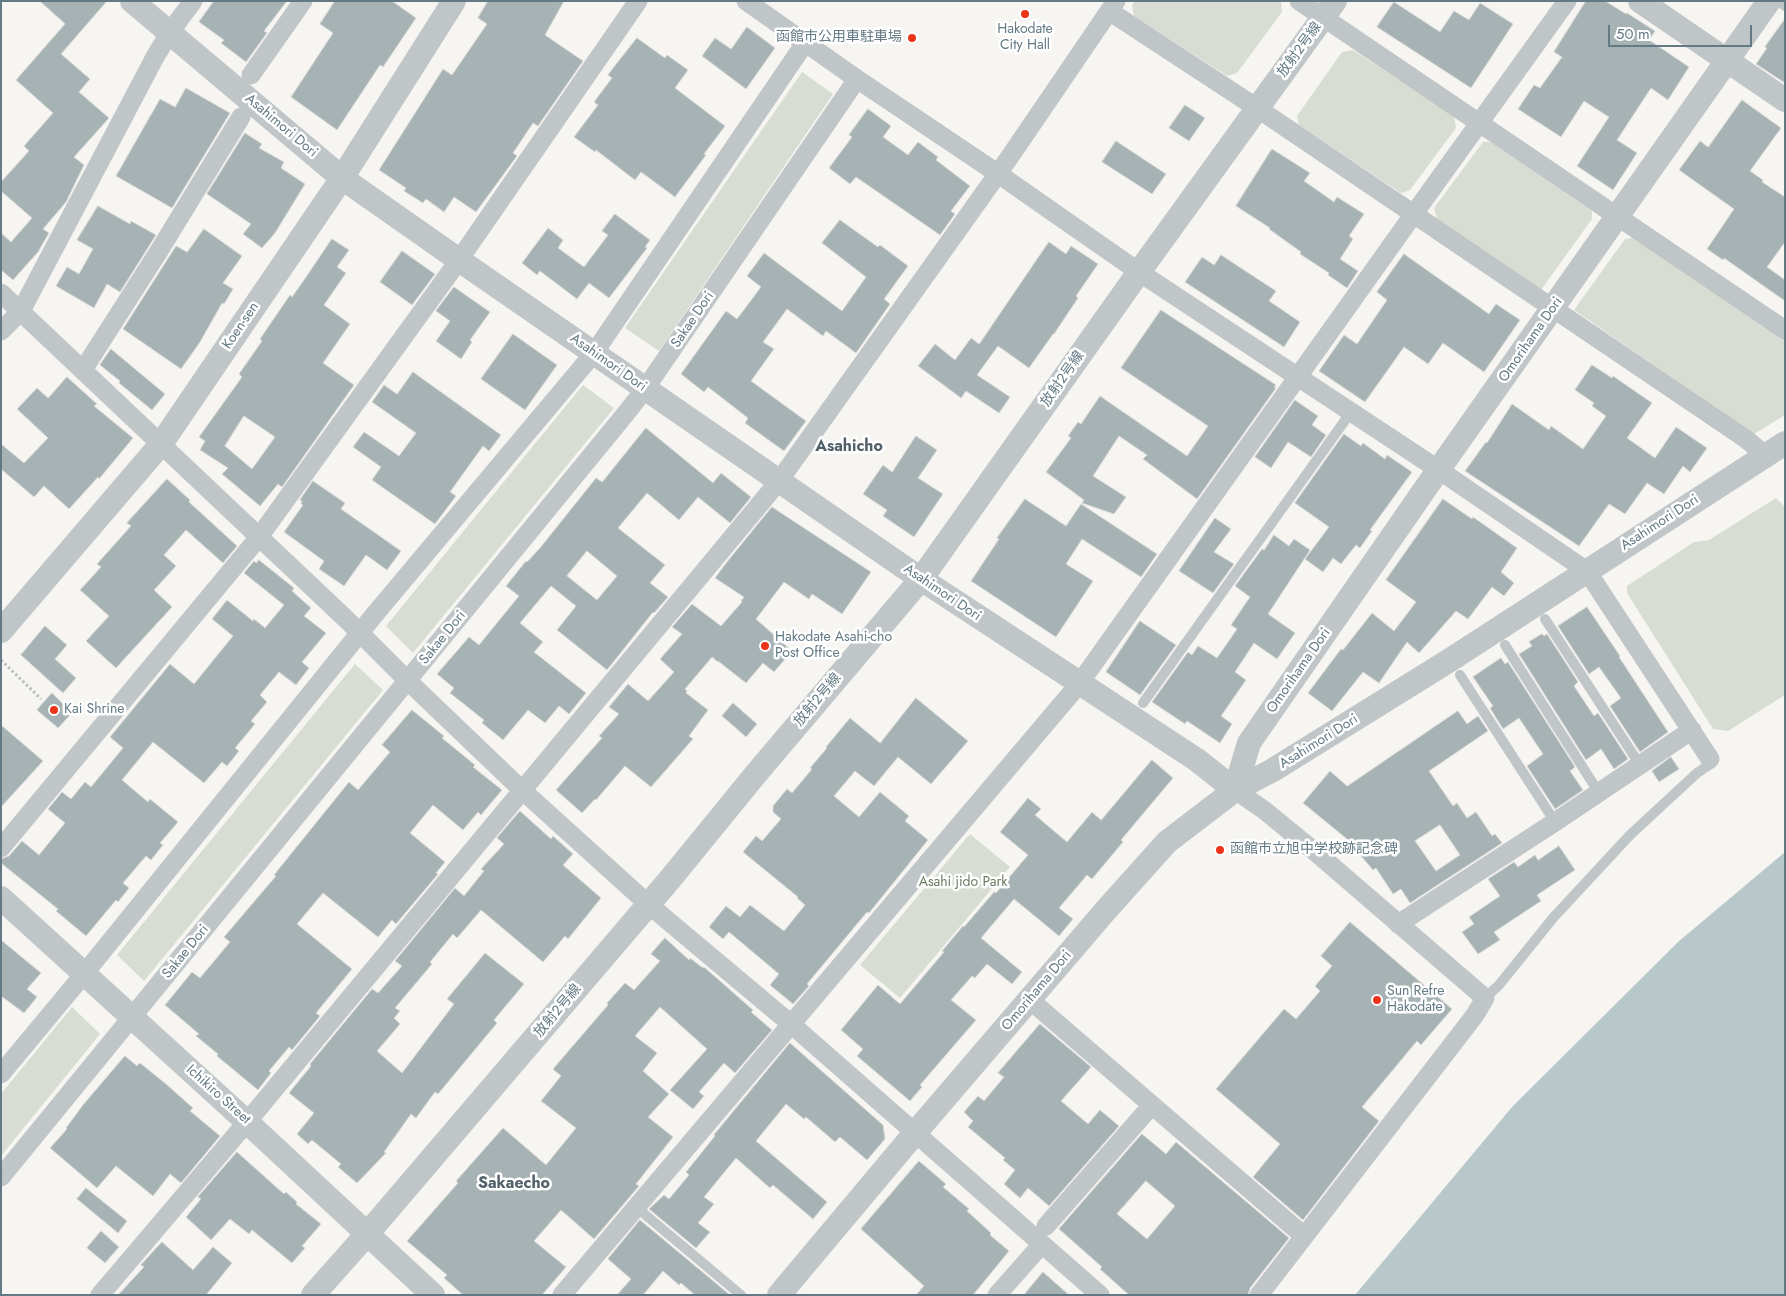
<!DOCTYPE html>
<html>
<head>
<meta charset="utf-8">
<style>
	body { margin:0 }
	#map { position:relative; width:1786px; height:1296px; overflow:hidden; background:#f6f5f1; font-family:Jost,sans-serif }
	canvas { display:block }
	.frame { position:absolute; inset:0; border:2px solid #637984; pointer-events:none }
	.scale { position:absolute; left:1608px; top:25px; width:144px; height:22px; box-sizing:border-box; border:2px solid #637984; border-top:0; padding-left:6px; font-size:15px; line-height:18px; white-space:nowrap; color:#637984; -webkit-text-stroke:4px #fff; paint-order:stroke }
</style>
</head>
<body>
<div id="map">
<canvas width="1786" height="1296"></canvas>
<div class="frame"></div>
<div class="scale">50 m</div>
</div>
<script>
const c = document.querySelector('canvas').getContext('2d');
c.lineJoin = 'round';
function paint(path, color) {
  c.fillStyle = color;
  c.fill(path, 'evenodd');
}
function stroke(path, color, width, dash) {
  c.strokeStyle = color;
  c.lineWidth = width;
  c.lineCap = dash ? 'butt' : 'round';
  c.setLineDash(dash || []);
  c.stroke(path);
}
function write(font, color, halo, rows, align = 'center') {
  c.font = font + ' Jost,"Noto Sans JP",sans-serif';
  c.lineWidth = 5;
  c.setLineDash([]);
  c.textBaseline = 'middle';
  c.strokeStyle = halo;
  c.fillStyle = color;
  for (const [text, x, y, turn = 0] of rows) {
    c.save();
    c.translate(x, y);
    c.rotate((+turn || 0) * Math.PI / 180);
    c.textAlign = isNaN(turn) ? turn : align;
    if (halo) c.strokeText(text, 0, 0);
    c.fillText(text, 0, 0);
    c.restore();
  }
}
const green = new Path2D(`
	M1135 1H1281L1282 12 1237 73 1227 76 1134 16 1132 5Z
	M1353 50 1454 116 1456 128 1410 190 1401 193 1299 125 1297 116 1342 52Z
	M802 72 833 94 659 351 625 328Z
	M1483 142H1491L1592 211V219L1541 290 1437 219 1434 208Z
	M1633 238 1785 340V415L1754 434 1574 310 1625 239Z
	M583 385 614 408 413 653 386 626Z
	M1776 498 1785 507V695L1728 731 1713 729 1627 593V586L1694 542 1709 540Z
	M355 664 383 690 144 981 117 955Z
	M970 834 1010 867 900 998 860 965Z
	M72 1007 100 1034 1 1156V1094Z`);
const water = new Path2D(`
	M1785 852V1295H1355L1512 1107 1678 942Z`);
const building = new Path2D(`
	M40 1H107L61 54 90 79 79 92 109 118 74 157 84 165 66 202 43 229 49 233 38 252 13 280 1 270V233L11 242 32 218 1 191V182L29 151 24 146 53 113 16 80 65 24Z
	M214 1H287L264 31 267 33 246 62 221 43 224 40 199 22Z
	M335 1H392L416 18 383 67 380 65 337 130 291 97 333 33 320 24Z
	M488 1H564L545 35 583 61 538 126 533 123 513 153 517 156 476 212 454 197 444 212 426 199 423 203 404 191 406 188 379 170 443 69 452 75 487 24 478 18Z
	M1586 1H1605L1626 14 1627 13 1655 31 1649 40 1689 67 1668 100 1651 88 1617 140 1637 153 1613 190 1577 166 1609 117 1584 101 1561 137 1518 109 1534 85 1540 88 1562 57 1554 52Z
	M1394 2 1440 32 1454 11 1469 20 1480 3 1513 24 1471 88 1377 27Z
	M1785 19V83L1756 64 1767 48 1765 47Z
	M747 27 775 48 746 89 702 56 715 38 731 49Z
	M637 38 665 58 667 55 688 70 675 88 725 126 704 154 706 155 675 197 641 172 635 180 596 150 595 152 574 137 598 105 594 102 612 78 608 75Z
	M186 88 230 113 172 208 116 176 160 99 175 107Z
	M1742 100 1781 128 1750 171 1763 180 1762 182 1785 197V242L1767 267 1785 280V301L1724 258 1723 260 1707 249 1734 209 1679 170 1700 141 1708 147Z
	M1185 105 1205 118 1189 141 1169 128Z
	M868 109 891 126 883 137 908 155 918 142 938 157 936 160 970 186 951 211 955 214 940 235 856 177 850 184 829 168 852 137 849 135Z
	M245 133 262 144 259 148 284 162 281 168 305 184 275 233 262 248 243 234 251 224 207 194Z
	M1116 141 1166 174 1152 194 1102 162Z
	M1272 149 1310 173 1304 181 1334 202 1337 197 1364 214 1349 236 1353 239 1340 259 1358 271 1347 288 1328 275 1329 273 1300 254 1301 252 1269 229 1270 228 1236 206Z
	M98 206 130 224 131 221 156 235 120 292 107 284 94 308 56 286 67 267 79 274 93 249 77 240Z
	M615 214 650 240 645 247 647 248 609 298 589 283 577 299 540 271 537 275 522 263 548 228 563 240 558 248 584 267 608 235 602 231Z
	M840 220 878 247 880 245 908 266 884 299 890 304 856 353 826 331 823 336 787 309 763 342 774 349 751 381 806 421 784 451 745 423 748 418 708 387 704 392 681 374 726 311 737 319 761 287 747 276 764 253 842 311 866 277 822 243Z
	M204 229 242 256 223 283 233 289 224 304 222 303 200 342 181 369 123 329 176 246 187 252Z
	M332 239 349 250 337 267 346 273 324 305 350 324 323 363 354 385 282 487 278 484 260 506 222 474 228 468 200 450 205 441 199 437 242 377 239 374 262 341 260 339 290 295 292 297 302 283ZM244 416 275 437 252 469 225 446Z
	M1049 242 1066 254 1071 246 1098 264 1076 296 1078 298 1054 334H1053L1029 368 998 346 977 375 1010 397 999 413 966 391 961 398 918 366 935 344 955 360 971 338 979 344Z
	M402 251 435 274 412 305 380 282Z
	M1404 254 1489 314 1496 304 1520 320 1484 372 1443 343 1428 364 1404 347 1365 402 1319 371 1344 335 1357 344 1387 300 1377 292Z
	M1221 255 1276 291 1269 301 1300 322 1284 347 1185 282 1202 257 1214 265Z
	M454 287 490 312 470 340 472 342 461 359 436 341 450 321 436 311Z
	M1161 310 1276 385 1274 387 1276 388 1197 499 1143 459 1147 455 1119 436 1093 476 1126 497 1114 514 1082 503 1084 500 1046 472 1071 438 1068 436 1078 422 1081 424 1100 396 1187 456 1208 426 1121 368Z
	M513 334 557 365 525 410 481 379Z
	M111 349 165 394 152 410 119 383 120 381 100 365Z
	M1592 365 1612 378 1613 376 1652 403 1627 438 1655 458 1676 427 1707 448 1690 472 1683 466 1664 494 1647 483 1625 514 1609 504 1579 546 1465 471 1486 442 1487 443 1512 404 1549 430 1551 426 1583 449 1606 416 1592 406 1594 403 1575 390Z
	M413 372 501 435 489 451 483 446 450 492 456 496 435 524 372 480 381 467 353 447 364 432 399 456 416 433 372 402 384 385 397 394Z
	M67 377 97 404 94 406 133 438 99 479 98 477 69 509 44 486 34 497 1 469V444L24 463 48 438 17 409 37 388 48 398Z
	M1295 400 1318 416 1312 425 1326 435 1311 457 1288 442 1271 468 1255 457Z
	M646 428 713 483 721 473 751 497 730 523 698 497 679 520 647 493 618 528 665 565 650 583 668 597 654 613 653 612 607 670 557 630 576 606 551 586 520 623 543 642 534 652 586 693 569 714 559 706 545 723 528 710 503 740 482 723 484 720 450 693 454 688 437 674 469 637 479 645 519 596 506 586 526 561 527 562 540 548 596 478 602 482ZM587 551 617 576 597 600 567 576Z
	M1344 434 1361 446 1363 443 1385 459 1387 455 1412 472 1370 530 1372 531 1360 548 1356 545 1341 564 1333 558 1323 572 1305 559 1329 527 1295 503Z
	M916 436 937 450 918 478 943 494 914 537 883 516 887 510 863 494 883 465 892 472Z
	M167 479 190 500 189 502 237 546 223 563 186 530 164 555 176 566 154 590 172 607 116 668 86 641 109 616 80 590 101 567 97 564 131 526 127 523Z
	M313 481 345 503 341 509 401 551 387 570 366 555 344 586 319 569 324 561 284 532 303 505 301 504 302 501 300 500Z
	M1025 499 1066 526 1081 504 1157 554 1141 577 1082 539 1066 564 1093 581 1056 637 971 581 999 539 997 538Z
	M1443 499 1472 519 1473 517 1517 548 1501 572 1514 583 1504 596 1492 587 1468 619 1456 611 1419 653 1407 642 1379 683 1363 672 1332 711 1308 693 1341 649 1343 650 1372 613 1394 631 1416 602 1386 580Z
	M772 507 871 572 842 614 812 594 809 599 784 582 756 619 792 651 774 672 763 663 746 683 718 661V662L712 657 685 689 687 691 686 693 708 710 689 736 693 739 651 787 625 766 596 800 595 799 582 813 556 790 602 738 599 736 619 714 609 707 628 684 648 701 674 672 660 659 682 634 672 627 692 604 721 626 742 602 741 601 744 597 715 578 727 562Z
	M1215 518 1231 529 1214 552 1234 564 1213 593 1179 571Z
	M1274 535 1289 546 1294 539 1310 550 1268 614 1295 633 1277 659 1254 643 1235 672 1246 680 1221 716 1232 724 1220 743 1187 721 1185 724 1152 702 1188 652 1192 655 1198 646 1217 658 1237 629 1231 625 1250 597 1235 586 1262 549 1264 550Z
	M259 560 294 588 292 591 311 608 304 616 326 633 302 662 309 668 296 685 279 672 260 695 267 702 251 721 255 724 235 748 239 751 227 766 222 762 204 783 153 742 122 780 148 802 150 799 178 822 160 843 163 845 151 860 146 856 123 883 129 888 118 902 116 900 86 936 56 911 58 909 1 863V859L9 856 22 841 39 855 65 823 48 809 62 792 71 799 85 782 91 787 123 748 110 737 170 664 194 684 233 636 212 619 227 600 253 621 254 619 265 628 284 605 244 573 254 561 256 563Z
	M1587 607 1620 656 1619 657 1668 732 1640 752 1610 706 1621 698 1599 667 1589 674 1558 626Z
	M1140 621 1176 645 1140 695 1106 672Z
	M45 626 67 645 55 659 76 678 63 693 21 655Z
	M1542 634 1544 636 1547 634 1578 682 1574 686 1594 716 1598 713 1628 759 1614 769 1601 749 1586 760 1519 654 1532 646 1529 642Z
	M1501 658 1505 664 1508 662 1575 767 1570 771 1583 790 1555 809 1527 766 1543 754 1519 718 1503 729 1490 708 1493 706 1473 677Z
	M52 693 72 713 58 728 37 710Z
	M916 698 968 741 931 784 898 757 874 786 855 771 834 796 859 817 880 792 909 816 905 821 928 840 869 913 867 912 807 984 809 986 793 1004 770 985 779 974 729 932 723 939 709 927 726 906 740 917 750 905 784 931 805 905 797 898 798 897 743 852 756 836 762 841 781 819 773 812V806L787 789 792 793 812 769 810 768 827 748 826 747 850 718 880 743Z
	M733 703 757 724 746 737 722 716Z
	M412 710 444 736 442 738 475 765 473 767 502 790 481 815 478 812 463 830 433 805 410 833 445 862 436 873 438 874 396 924 392 920 378 937 323 893 297 924 352 969 316 1013 320 1016 292 1050 289 1047 269 1071 271 1073 258 1090 217 1056 218 1054 196 1036 199 1034 165 1005 192 972 200 978 230 942 224 937 276 876 274 875 349 782 358 790 390 752 382 745Z
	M1458 711 1467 724 1478 716 1488 731 1429 771 1453 806 1457 803 1467 818 1476 812 1492 836 1495 834 1502 843 1410 903 1401 889 1393 894 1376 868 1373 870 1356 850 1358 848 1303 803 1330 771 1347 786ZM1440 825 1460 855 1436 871 1415 841Z
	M1 725 43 761 1 807Z
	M1671 757 1679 769 1659 782 1652 771Z
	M1152 760 1173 778 1121 840 1123 842 1092 879 1087 875 1059 908 1073 919 1059 936 1014 899 981 938 1022 972 1012 984 987 964 975 978 972 976 951 1000 976 1020 920 1085 922 1087 910 1101 857 1056 863 1049 841 1030 878 985 900 1004 944 952 942 951 963 926 964 927 994 892 996 893 1028 855 1000 832 1028 798 1041 809 1035 815 1067 842 1092 812 1101 820Z
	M520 811 551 839 553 836 573 854 563 865 601 898 568 939 565 936 543 962 481 910 457 938 453 934 430 962 432 964 395 1008 400 1011 394 1018 400 1024 377 1051 402 1073 454 1004 447 999 485 953 524 984 494 1020 497 1023 438 1094 435 1092 416 1118 411 1114 384 1152 386 1153 357 1183 338 1167 341 1164 312 1140 308 1144 297 1134 314 1113 289 1093 311 1066 310 1064 372 989 378 993 402 966 395 961 455 888 464 896 484 871 481 869 504 844 497 838Z
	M1559 846 1575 870 1537 895 1541 901 1494 932 1500 940 1478 954 1462 932 1474 924 1469 917 1500 896 1488 879 1514 862 1518 867 1535 855 1538 860Z
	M1350 922 1452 1009 1421 1045 1417 1041 1362 1107 1379 1121 1303 1220 1253 1177 1280 1144 1216 1089 1284 1009 1296 1019 1320 991 1315 986 1332 966 1321 956Z
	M665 938 689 960 690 958 703 968 704 967 753 1010 751 1012 772 1030 735 1073 724 1063 699 1092 704 1096 693 1109 670 1090 707 1049 660 1007 635 1036 657 1053 643 1071 669 1094 648 1117 673 1137 636 1184 639 1186 594 1239 561 1210 534 1241 566 1267 542 1295H463L444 1278 447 1275 407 1241 458 1183 456 1181 503 1128 546 1165 576 1128 541 1101 561 1076 553 1069 608 1005 607 1003 625 983 634 990 660 961 651 954Z
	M1 940 41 973 27 989 37 997 24 1013 1 996Z
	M1040 1024 1091 1067 1061 1101 1088 1124 1100 1110 1119 1126 1049 1206 1028 1188 1020 1198 1004 1184 1015 1170 1003 1160 1005 1158 968 1127 973 1121 964 1112 978 1096 984 1101 1004 1077 998 1073Z
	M790 1043 883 1125 885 1139 867 1160 840 1137 835 1142 806 1117 804 1119 786 1104 756 1141 827 1202 813 1219 773 1185 770 1188 736 1158 704 1197 714 1204 698 1223 710 1232 696 1248 649 1209 664 1195 669 1199 689 1175 686 1172 715 1136 714 1135Z
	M125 1056 137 1066 140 1063 166 1084 193 1108 190 1111 220 1136 181 1183 170 1174 153 1196 116 1166 97 1188 50 1148 67 1129 66 1128 83 1105Z
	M1142 1134 1166 1154 1176 1142 1289 1238 1250 1288 1248 1295H1129L1100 1269 1102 1267 1059 1229ZM1146 1181 1175 1206 1147 1239 1117 1214Z
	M237 1152 284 1194 286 1192 297 1202 296 1204 321 1224 302 1246 305 1248 292 1263 252 1230 249 1234 230 1219 211 1240 186 1217 201 1199 198 1197Z
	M919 1161 946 1184 943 1187 969 1209 967 1211 991 1233 990 1235 1009 1251 973 1295H916L924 1286 861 1229Z
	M86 1188 127 1221 118 1233 77 1199Z
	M640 1220 730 1295H695L681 1283 679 1285 663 1271 643 1295H617L631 1279 608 1259Z
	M101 1231 119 1247 105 1263 87 1248Z
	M162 1242 193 1270 213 1247 232 1263 206 1295H118L144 1267 141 1265Z
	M1043 1272 1069 1295H1024Z`);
const path = new Path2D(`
	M1 660 41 699`);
const service = new Path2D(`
	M1778 1 1785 6
	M1545 619 1640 765
	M1505 645 1599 793
	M1460 675 1555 822
	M1143 703 1351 412
	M1485 998 1499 985 1553 918 1630 835 1697 773 1712 763 1710 759
	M636 1207 741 1295`);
const minor = new Path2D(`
	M746 1 857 79 997 173 1139 272 1439 470 1587 571 1710 759
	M1299 1 1785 330
	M1109 11 1257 108 1746 439 1765 455
	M251 75 303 1
	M1 293 347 620 408 681 522 790 648 904 791 1024 1100 1295
	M1 331 21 311 155 57 170 32 193 1
	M83 370 159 251 241 117
	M1235 790 1264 810 1319 855 1485 998 1475 1015 1259 1295
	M1 848 259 537 459 260 638 1
	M1398 924 1555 822 1692 730
	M1030 1000 1304 1236
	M1 1074 84 974 375 614 594 353 805 43
	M1 1177 627 412 645 389 857 79
	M1046 1226 1152 1105
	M100 1295 247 1122 779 481 1009 158 1116 1
	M562 1295 1079 684 1413 215 1567 1
	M997 1295 1042 1244`);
const tertiary = new Path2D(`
	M132 1 342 178 459 260 921 579 1197 760 1235 790 1273 770 1450 660 1785 443
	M1640 1 1785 100
	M1 631 161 444 342 178 454 1
	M1 898 247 1122 433 1295
	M313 1295 368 1233 671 878 755 775 921 579 1139 272 1335 1
	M779 1295 915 1133 1106 910 1167 842 1235 790 1249 743 1425 489 1769 1`);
const markers = [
	[1025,14,5,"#ec341b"],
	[912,38,5,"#ec341b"],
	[765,646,5,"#ec341b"],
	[54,710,5,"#ec341b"],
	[1220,850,5,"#ec341b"],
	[1377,1000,5,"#ec341b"]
];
const poiNames = [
	["Hakodate",1025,30,"center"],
	["City Hall",1025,46,"center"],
	["函館市公用車駐車場",902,38,"right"],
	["Hakodate Asahi-cho",775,638],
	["Post Office",775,654],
	["Kai Shrine",64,710],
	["函館市立旭中学校跡記念碑",1230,850],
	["Sun Refre",1387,992],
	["Hakodate",1387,1008]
];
const streetNames = [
	["放射2号線",1300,50,-54],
	["Asahimori Dori",281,126,40],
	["Sakae Dori",693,320,-56],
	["Koen-sen",241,326,-56],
	["Omorihama Dori",1531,340,-55],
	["Asahimori Dori",608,363,35],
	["放射2号線",1063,379,-55],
	["Asahimori Dori",1660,523,-33],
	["Asahimori Dori",942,593,34],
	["Sakae Dori",443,638,-51],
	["Omorihama Dori",1299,671,-55],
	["放射2号線",818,700,-50],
	["Asahimori Dori",1319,742,-32],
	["Sakae Dori",186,952,-51],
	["Omorihama Dori",1037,991,-50],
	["放射2号線",558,1011,-50],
	["Ichikiro Street",218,1095,42]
];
const parkNames = [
	["Asahi jido Park",963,883]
];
const quarterNames = [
	["Asahicho",849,447],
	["Sakaecho",514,1184]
];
paint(green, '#d7ddd2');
paint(water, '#b8c7c9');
paint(building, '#a7b2b5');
stroke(building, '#d7d7d4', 1);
stroke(path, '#babec0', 3, [2.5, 2.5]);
stroke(service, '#c0c6c8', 10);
stroke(minor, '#c0c6c8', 19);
stroke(tertiary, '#c0c6c8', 24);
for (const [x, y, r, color] of markers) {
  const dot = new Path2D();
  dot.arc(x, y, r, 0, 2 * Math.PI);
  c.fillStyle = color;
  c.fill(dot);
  stroke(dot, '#fff', 2);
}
write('14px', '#637984', '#fff', poiNames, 'left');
write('14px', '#637984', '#fff', streetNames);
write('14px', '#6a7b62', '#fff', parkNames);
write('bold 16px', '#516169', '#fff', quarterNames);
</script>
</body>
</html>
